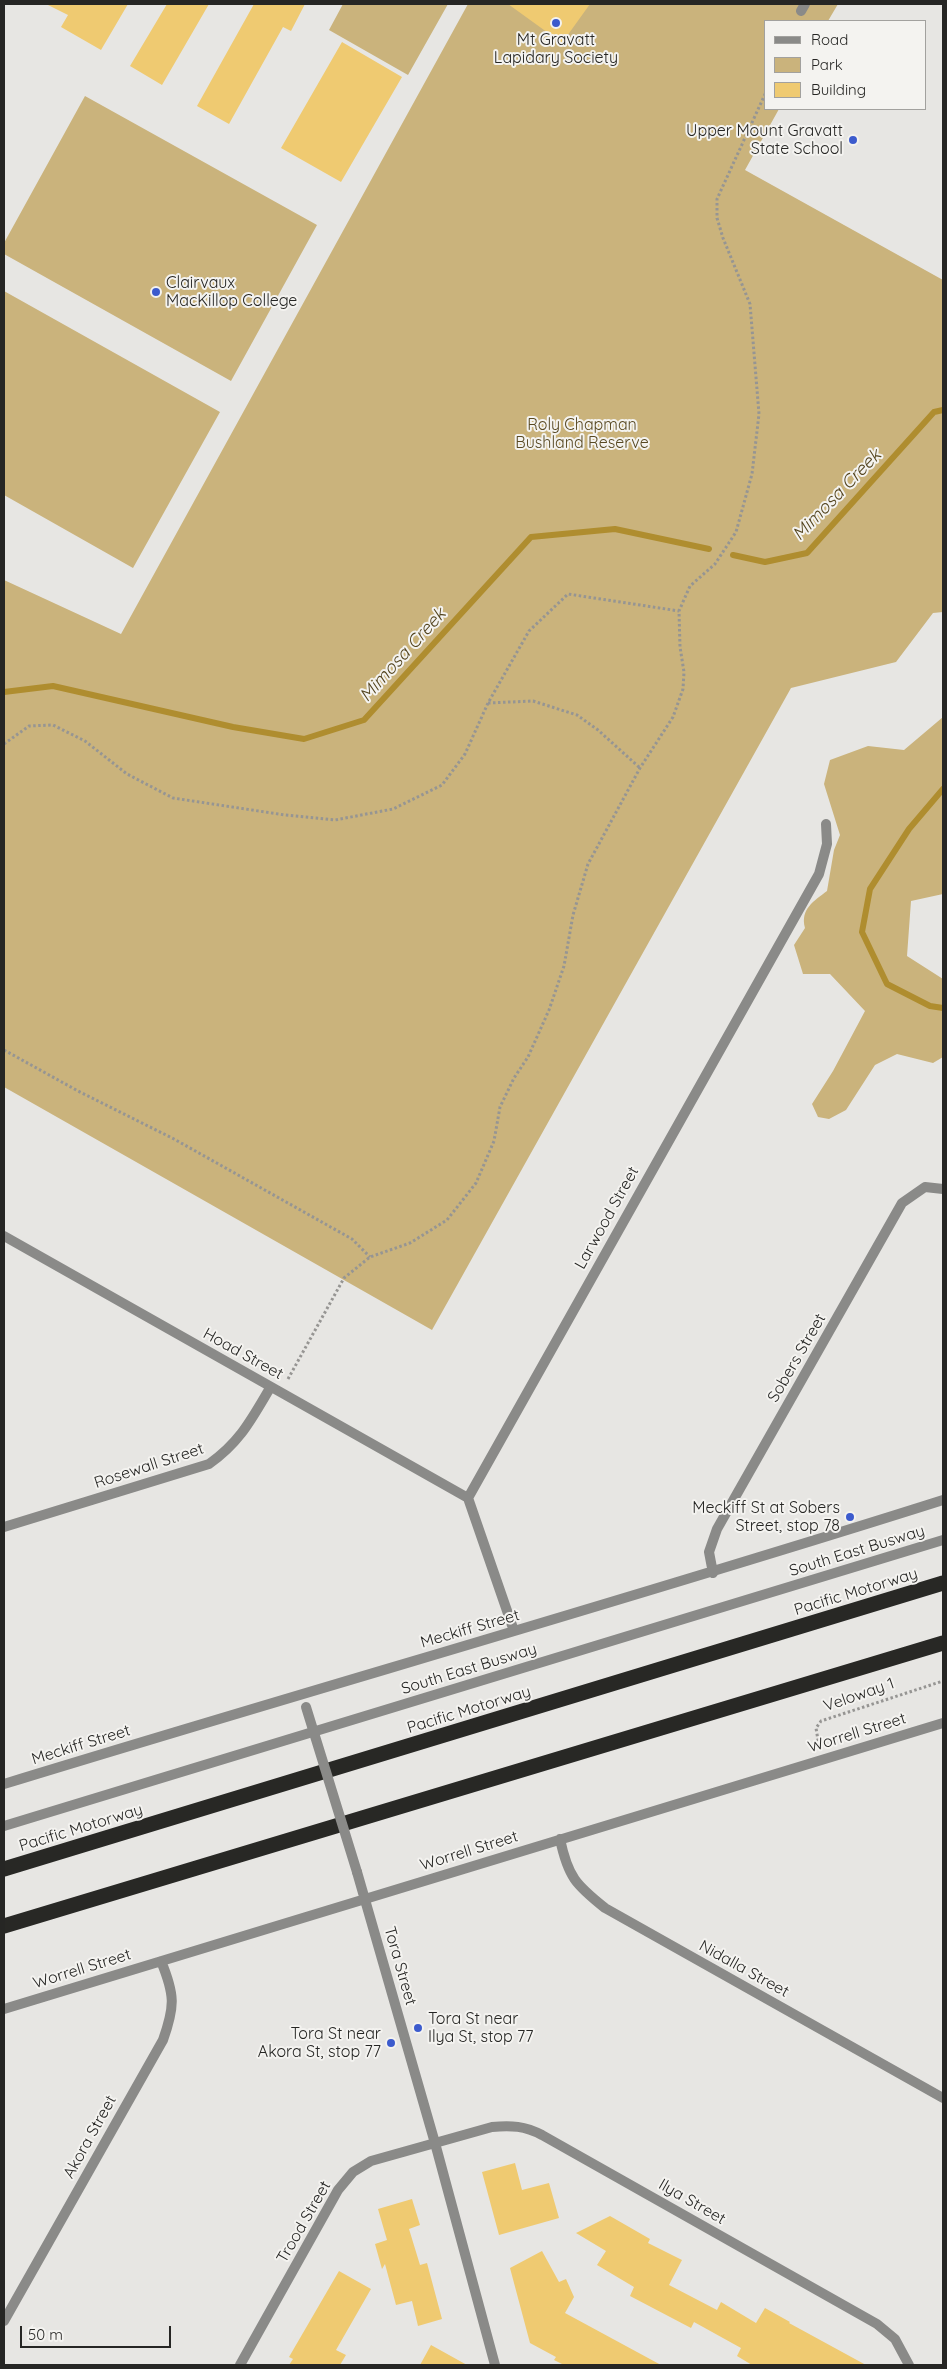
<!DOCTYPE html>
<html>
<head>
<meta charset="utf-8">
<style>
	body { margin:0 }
	#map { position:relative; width:947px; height:2369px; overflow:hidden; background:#e7e6e3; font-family:Quicksand,sans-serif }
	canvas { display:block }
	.frame { position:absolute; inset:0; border:5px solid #262624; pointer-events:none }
	.legend { position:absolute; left:764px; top:20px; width:162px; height:90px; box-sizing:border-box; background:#f4f3f0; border:1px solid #a2a19e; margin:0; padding:6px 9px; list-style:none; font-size:15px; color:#262624 }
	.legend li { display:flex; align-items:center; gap:10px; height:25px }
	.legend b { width:25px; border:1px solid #a2a19e }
	.scale { position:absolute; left:20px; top:2326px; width:151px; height:22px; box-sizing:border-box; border:2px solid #262624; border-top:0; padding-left:6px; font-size:15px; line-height:18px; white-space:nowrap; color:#262624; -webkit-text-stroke:4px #f4f3f0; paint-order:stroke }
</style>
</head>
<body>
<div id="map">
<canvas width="947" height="2369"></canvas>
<div class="frame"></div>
<ul class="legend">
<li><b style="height:6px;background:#8a8a88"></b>Road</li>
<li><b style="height:14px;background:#cab37c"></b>Park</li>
<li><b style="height:14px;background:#efca71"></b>Building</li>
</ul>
<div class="scale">50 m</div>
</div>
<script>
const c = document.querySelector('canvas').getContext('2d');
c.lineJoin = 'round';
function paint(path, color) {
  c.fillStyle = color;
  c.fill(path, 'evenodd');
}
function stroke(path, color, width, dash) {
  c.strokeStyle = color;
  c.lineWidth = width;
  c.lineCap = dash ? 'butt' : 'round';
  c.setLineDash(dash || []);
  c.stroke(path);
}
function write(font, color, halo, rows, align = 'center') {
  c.font = font + ' Quicksand,sans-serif';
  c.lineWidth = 4;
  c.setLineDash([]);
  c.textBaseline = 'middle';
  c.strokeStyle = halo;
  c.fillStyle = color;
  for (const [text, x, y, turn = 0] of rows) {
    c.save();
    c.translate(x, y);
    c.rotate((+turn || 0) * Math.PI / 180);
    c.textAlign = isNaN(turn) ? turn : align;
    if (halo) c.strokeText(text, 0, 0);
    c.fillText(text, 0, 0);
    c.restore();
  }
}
const green = new Path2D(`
	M343 4H448L408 75 329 30Z
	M468 4H838L828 21H766V109H779L745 170 943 280V612L933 613 896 662 791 688 432 1330 4 1087V580L121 634Z
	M85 96 317 225 231 381 4 254V243Z
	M4 291 220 412 133 568 4 495Z
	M943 717V894L911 901 907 956 943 979V1057L933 1063 897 1054 875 1065 846 1110 829 1119 818 1117 812 1104 833 1071 865 1011 830 974H803L794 945 805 928C800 909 814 901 827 891L834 850 840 835 824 784 830 760 868 746 904 750Z`);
const stream = new Path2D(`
	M733 555 765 562 807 553 934 412 943 410
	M4 692 53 686 233 727 304 739 364 720 531 537 615 529 709 549
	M943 789 909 829 870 889 862 932 887 984 930 1006 943 1008`);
const building = new Path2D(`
	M46 4H128L101 50 61 27 68 15Z
	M167 4H209L162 85 130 66Z
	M254 4H305L291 31 283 27 229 124 197 106Z
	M508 4H590L562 43Z
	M342 42 402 77 341 182 281 148Z
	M515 2163 522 2190 549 2183 559 2218 499 2235 482 2172Z
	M412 2199 420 2225 409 2229 420 2265 427 2263 442 2319 418 2326 412 2301 396 2305 385 2264 382 2269 375 2244 387 2240 378 2209Z
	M610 2216 650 2239 648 2243 682 2260 669 2285 717 2310 721 2302 756 2323 765 2308 790 2322 789 2323 866 2365H752L737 2356 741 2348 694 2322 691 2328 630 2296 634 2287 597 2265 606 2251 576 2233Z
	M542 2251 559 2282 566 2279 574 2297 565 2313 661 2365H564L554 2360 556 2357 530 2343 510 2268Z
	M339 2271 371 2289 336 2350 346 2355 340 2365H289L293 2359 289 2357Z
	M431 2345 467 2365H420Z`);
const path = new Path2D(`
	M488 703 533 701 577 715 598 730 640 768
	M4 744 29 726 53 725 85 741 127 774 173 798 285 815 335 820 393 809 442 785 465 754 488 703 529 631 568 594 679 611
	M4 1050 78 1091 174 1139 352 1239 370 1257
	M288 1379 344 1278 370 1257 410 1243 447 1220 476 1183 494 1141 500 1107 514 1078 528 1057 549 1010 564 966 573 915 588 864 640 768 673 717 683 689 684 672 680 647 679 611 690 586 715 564 736 532 752 474 759 414 750 304 723 238 717 218V199L766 92
	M819 1746 816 1728 821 1721 943 1681`);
const service = new Path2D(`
	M801 11 805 4
	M4 1826 943 1540`);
const minor = new Path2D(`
	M4 1236 468 1498
	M4 1527 209 1464C240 1442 251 1420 270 1388
	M713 1573 709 1552 717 1529 902 1203 925 1187 943 1189
	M514 1631 468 1498 819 874 827 844 826 824
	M4 1784C317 1688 631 1599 943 1500
	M560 1839C568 1877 576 1885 605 1908L943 2098
	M357 1872 435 2143 495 2365
	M4 2009 943 1723
	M4 2321 163 2040C175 2006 175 1995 161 1961
	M240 2365 338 2190 353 2172 371 2161 492 2127C511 2125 525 2126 542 2135L877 2324 895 2339 909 2365`);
const motorway = new Path2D(`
	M4 1869 943 1583
	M4 1926 943 1643`);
const minorBridge = new Path2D(`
	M306 1707 357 1872`);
const markers = [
	[556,23,5,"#3c5bcd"],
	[853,140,5,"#3c5bcd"],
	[156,292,5,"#3c5bcd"],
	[850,1517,5,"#3c5bcd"],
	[418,2028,5,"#3c5bcd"],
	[391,2043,5,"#3c5bcd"]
];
const poiNames = [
	["Mt Gravatt",556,40,"center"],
	["Lapidary Society",556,58,"center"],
	["Upper Mount Gravatt",843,131],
	["State School",843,149],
	["Clairvaux",166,283,"left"],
	["MacKillop College",166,301,"left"],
	["Meckiff St at Sobers",840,1508],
	["Street, stop 78",840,1526],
	["Tora St near",428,2019,"left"],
	["Ilya St, stop 77",428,2037,"left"],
	["Tora St near",381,2034],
	["Akora St, stop 77",381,2052]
];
const parkNames = [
	["Roly Chapman",582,425],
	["Bushland Reserve",582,443]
];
const streetNames = [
	["Larwood Street",607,1218,-61],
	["Hoad Street",243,1354,29],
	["Sobers Street",797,1358,-60],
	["Rosewall Street",149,1466,-18],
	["South East Busway",857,1551,-17],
	["Pacific Motorway",856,1592,-17],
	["Meckiff Street",470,1629,-16],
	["South East Busway",469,1669,-17],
	["Veloway 1",859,1695,-19],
	["Pacific Motorway",469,1710,-17],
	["Worrell Street",857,1733,-17],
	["Meckiff Street",81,1745,-17],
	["Pacific Motorway",81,1828,-17],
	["Worrell Street",469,1851,-17],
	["Tora Street",400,1966,74],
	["Worrell Street",82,1969,-17],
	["Nidalla Street",744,1969,29],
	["Akora Street",90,2137,-61],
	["Ilya Street",692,2202,30],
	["Trood Street",304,2222,-60]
];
const waterNames = [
	["Mimosa Creek",837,495,-46],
	["Mimosa Creek",403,655,-48]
];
paint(green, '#cab37c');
stroke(stream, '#af8d2f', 6);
paint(building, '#efca71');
stroke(path, '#969593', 3, [2.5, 2.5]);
stroke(service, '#8a8a88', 10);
stroke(minor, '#8a8a88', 10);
stroke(motorway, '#282825', 15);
stroke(minorBridge, '#8a8a88', 10);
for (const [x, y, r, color] of markers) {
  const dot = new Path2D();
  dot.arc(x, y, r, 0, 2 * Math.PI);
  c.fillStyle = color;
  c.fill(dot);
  stroke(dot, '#f4f3f0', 2);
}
write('16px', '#262624', '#f4f3f0', poiNames, 'right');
write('16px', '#584923', '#f4f3f0', parkNames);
write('16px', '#262624', '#f4f3f0', streetNames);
write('italic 18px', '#53441e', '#f4f3f0', waterNames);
</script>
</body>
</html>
